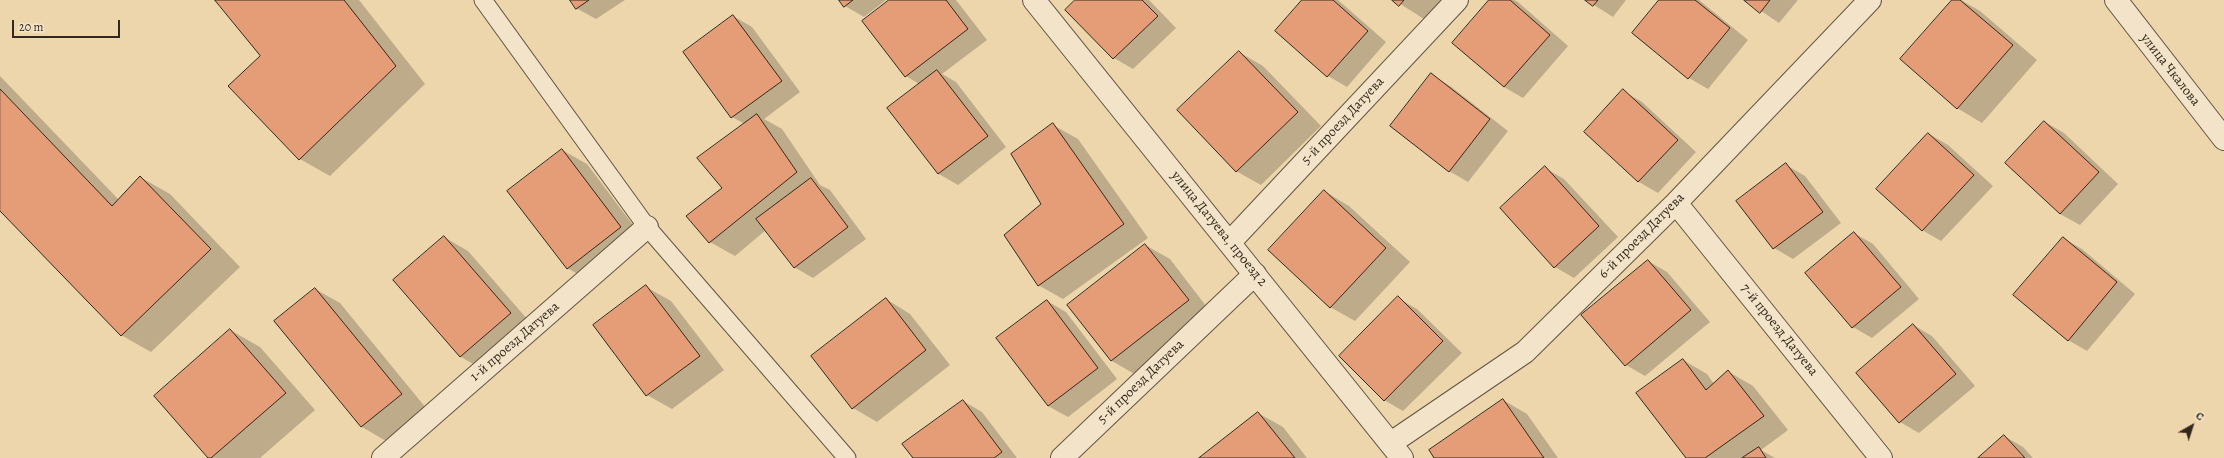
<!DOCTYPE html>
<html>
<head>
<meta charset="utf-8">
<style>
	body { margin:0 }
	#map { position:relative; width:2224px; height:458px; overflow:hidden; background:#edd6ac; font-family:Alegreya,serif }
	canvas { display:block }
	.north { position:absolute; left:2172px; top:406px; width:40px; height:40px; -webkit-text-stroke:3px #f3e4c9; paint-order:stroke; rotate:39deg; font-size:11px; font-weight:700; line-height:16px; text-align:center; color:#32281e }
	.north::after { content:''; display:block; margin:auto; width:14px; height:18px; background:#32281e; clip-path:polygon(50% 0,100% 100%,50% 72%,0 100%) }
	.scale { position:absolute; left:12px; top:20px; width:108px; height:18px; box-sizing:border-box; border:2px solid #32281e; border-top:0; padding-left:5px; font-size:12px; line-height:14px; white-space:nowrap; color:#32281e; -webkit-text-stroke:3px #f3e4c9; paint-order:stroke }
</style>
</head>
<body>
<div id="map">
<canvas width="2224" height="458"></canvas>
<div class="north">С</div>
<div class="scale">20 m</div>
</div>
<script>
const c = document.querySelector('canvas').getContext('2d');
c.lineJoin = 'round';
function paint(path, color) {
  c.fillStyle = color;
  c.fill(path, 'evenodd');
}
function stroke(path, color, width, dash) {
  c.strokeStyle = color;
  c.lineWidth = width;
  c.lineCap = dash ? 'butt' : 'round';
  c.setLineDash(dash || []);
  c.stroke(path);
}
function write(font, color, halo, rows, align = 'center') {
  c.font = font + ' Alegreya,serif';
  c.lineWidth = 3;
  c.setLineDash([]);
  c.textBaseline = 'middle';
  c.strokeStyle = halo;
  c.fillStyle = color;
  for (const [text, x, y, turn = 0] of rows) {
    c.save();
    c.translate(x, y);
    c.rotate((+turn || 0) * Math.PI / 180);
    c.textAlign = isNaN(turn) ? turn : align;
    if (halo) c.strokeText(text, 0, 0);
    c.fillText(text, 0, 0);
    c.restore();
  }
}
const shadow = new Path2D(`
	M216 0H359L425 84 330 176 300 159 230 86 262 56Z
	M571 0H625L596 19 576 8Z
	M840 0H886L864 17 845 6Z
	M891 0H956L987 40 942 74 956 82 1006 147 958 185 939 174 888 108 919 84 906 76Z
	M1077 0H1149L1176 28 1133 69 1114 58 1067 10Z
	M1303 0H1338L1386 42 1347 87 1328 76Z
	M1394 0H1441L1424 19Z
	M1491 0H1514L1518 2 1568 46 1523 98 1504 87Z
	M1586 0H1626L1613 17Z
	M1660 0H1699L1748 40 1708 89 1689 78 1633 33Z
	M1745 0H1798L1779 23Z
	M1953 0H1961L1980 11 2037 60 1982 123 1957 108Z
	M733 16 752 27 800 92 764 119 782 129 820 185 830 190 866 239 813 278 794 267 766 230 735 256 710 242 724 188 745 124 732 117Z
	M1239 52 1263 66 1321 126 1261 185 1236 171Z
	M1431 75 1450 86 1508 131 1468 182 1449 171Z
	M0 76 119 200 140 177 170 194 240 267 151 352 121 335 0 210Z
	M1623 91 1642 102 1696 152 1658 193 1639 182 1585 132Z
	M2045 122 2064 133 2118 184 2080 225 2060 214 2007 163Z
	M1053 125 1078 139 1148 238 1063 299 1038 285 1042 204Z
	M1929 134 1948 145 1993 186 1941 241 1922 230Z
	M562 150 587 164 645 241 592 282 567 268Z
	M1786 165 1805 176 1841 223 1793 259 1774 248Z
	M1545 168 1564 179 1618 237 1574 278 1555 267Z
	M1324 191 1349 206 1410 262 1355 321 1330 307Z
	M1854 233 1873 244 1919 299 1872 338 1853 327 1806 273Z
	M444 237 468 251 535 328 485 371 461 357 394 280Z
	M2063 238 2082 249 2135 294 2087 351 2068 340Z
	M1145 245 1170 259 1213 315 1136 375 1112 361 1069 305Z
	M1648 261 1667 272 1710 322 1645 376 1626 365Z
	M646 287 671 301 724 370 672 409 647 395Z
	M315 289 340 303 426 408 386 441 362 427 275 321Z
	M1398 298 1417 309 1462 353 1403 411 1384 400Z
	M886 299 910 314 950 365 877 422 853 408Z
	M1047 301 1066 312 1117 379 1068 417 1048 406Z
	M1913 325 1932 336 1975 386 1919 433 1900 422 1857 373Z
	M230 330 260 347 315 410 260 458H209Z
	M1683 360 1707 374 1714 384 1729 372 1753 386 1788 430 1761 450 1775 458H1688Z
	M1503 400 1527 414 1558 458H1436Z
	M963 401 982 412 1017 458H914Z
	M1258 413 1283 427 1307 458H1201Z
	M2004 436 2023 447 2033 458H1979Z`);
const building = new Path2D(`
	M215 0H344L396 66 299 160 228 86 260 56Z
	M570 0H589L576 9Z
	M839 0H853L844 7Z
	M889 0H946L968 29 905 77 862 21Z
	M1075 0H1142L1158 16 1113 59 1065 10Z
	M1302 0H1333L1368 31 1327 77 1275 31Z
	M1392 0H1404L1399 6Z
	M1489 0H1510L1550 35 1504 87 1452 43Z
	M1585 0H1598L1593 6Z
	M1659 0H1695L1730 28 1688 79 1632 33Z
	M1744 0H1770L1760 13Z
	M1952 0H1960L2013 45 1957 109 1900 59Z
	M733 15 782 81 731 118 683 52Z
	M1239 51 1298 112 1236 172 1177 110Z
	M937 70 988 136 938 174 887 108Z
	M1431 73 1490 119 1449 172 1390 126Z
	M0 89 112 206 140 176 211 249 121 336 0 211Z
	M1623 89 1678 140 1638 182 1584 132Z
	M757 114 797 172 709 243 686 216 722 188 697 158Z
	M2044 121 2099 172 2060 214 2005 163Z
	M1053 123 1124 224 1038 286 1004 235 1041 204 1011 154Z
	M1928 133 1974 175 1922 231 1876 189Z
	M562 149 621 227 567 269 507 191Z
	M1786 163 1823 212 1773 249 1736 201Z
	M1545 166 1599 226 1554 268 1500 208Z
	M811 178 848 227 794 268 756 219Z
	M1324 190 1386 248 1330 308 1268 250Z
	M1854 232 1901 287 1852 328 1805 273Z
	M444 236 511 313 460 357 393 280Z
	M2063 237 2117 282 2068 341 2013 295Z
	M1145 244 1189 300 1111 361 1067 305Z
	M1648 260 1691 310 1625 366 1581 315Z
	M646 285 700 356 646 396 593 325Z
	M315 288 402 394 361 427 274 321Z
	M1398 296 1443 341 1384 401 1339 356Z
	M886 298 926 350 852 409 811 356Z
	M1047 300 1098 368 1048 406 996 338Z
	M1913 324 1956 374 1899 423 1856 373Z
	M230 329 286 393 211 458H208L154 396Z
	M1683 359 1706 390 1728 370 1764 416 1705 458H1686L1636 393Z
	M1503 399 1544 458H1434L1429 450Z
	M963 400 1002 452 994 458H913L902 444Z
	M1258 412 1295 458H1199Z
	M2004 435 2025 458H1978Z
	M1759 447 1766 458H1742Z`);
const lane = new Path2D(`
	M483 0 647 227 847 458`);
const street = new Path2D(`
	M1034 0 1402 458
	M2116 0 2224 139
	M1676 203 1881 458
	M1230 242 1457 0
	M1391 443 1525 352 1676 203 1870 0
	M383 458 647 227
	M1062 458 1255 274`);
const streetNames = [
	["улица Чкалова",2170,70,52],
	["5-й проезд Датуева",1343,121,-47],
	["улица Датуева, проезд 2",1219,229,51],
	["6-й проезд Датуева",1642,236,-45],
	["7-й проезд Датуева",1779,330,51],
	["1-й проезд Датуева",515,342,-41],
	["5-й проезд Датуева",1141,382,-44]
];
paint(shadow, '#0003');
paint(building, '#e59d77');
stroke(building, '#32281e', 1);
stroke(lane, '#615442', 19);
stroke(street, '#615442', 24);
stroke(lane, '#f3e4c9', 17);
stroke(street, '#f3e4c9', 22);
write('14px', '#32281e', '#f3e4c9', streetNames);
</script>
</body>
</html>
